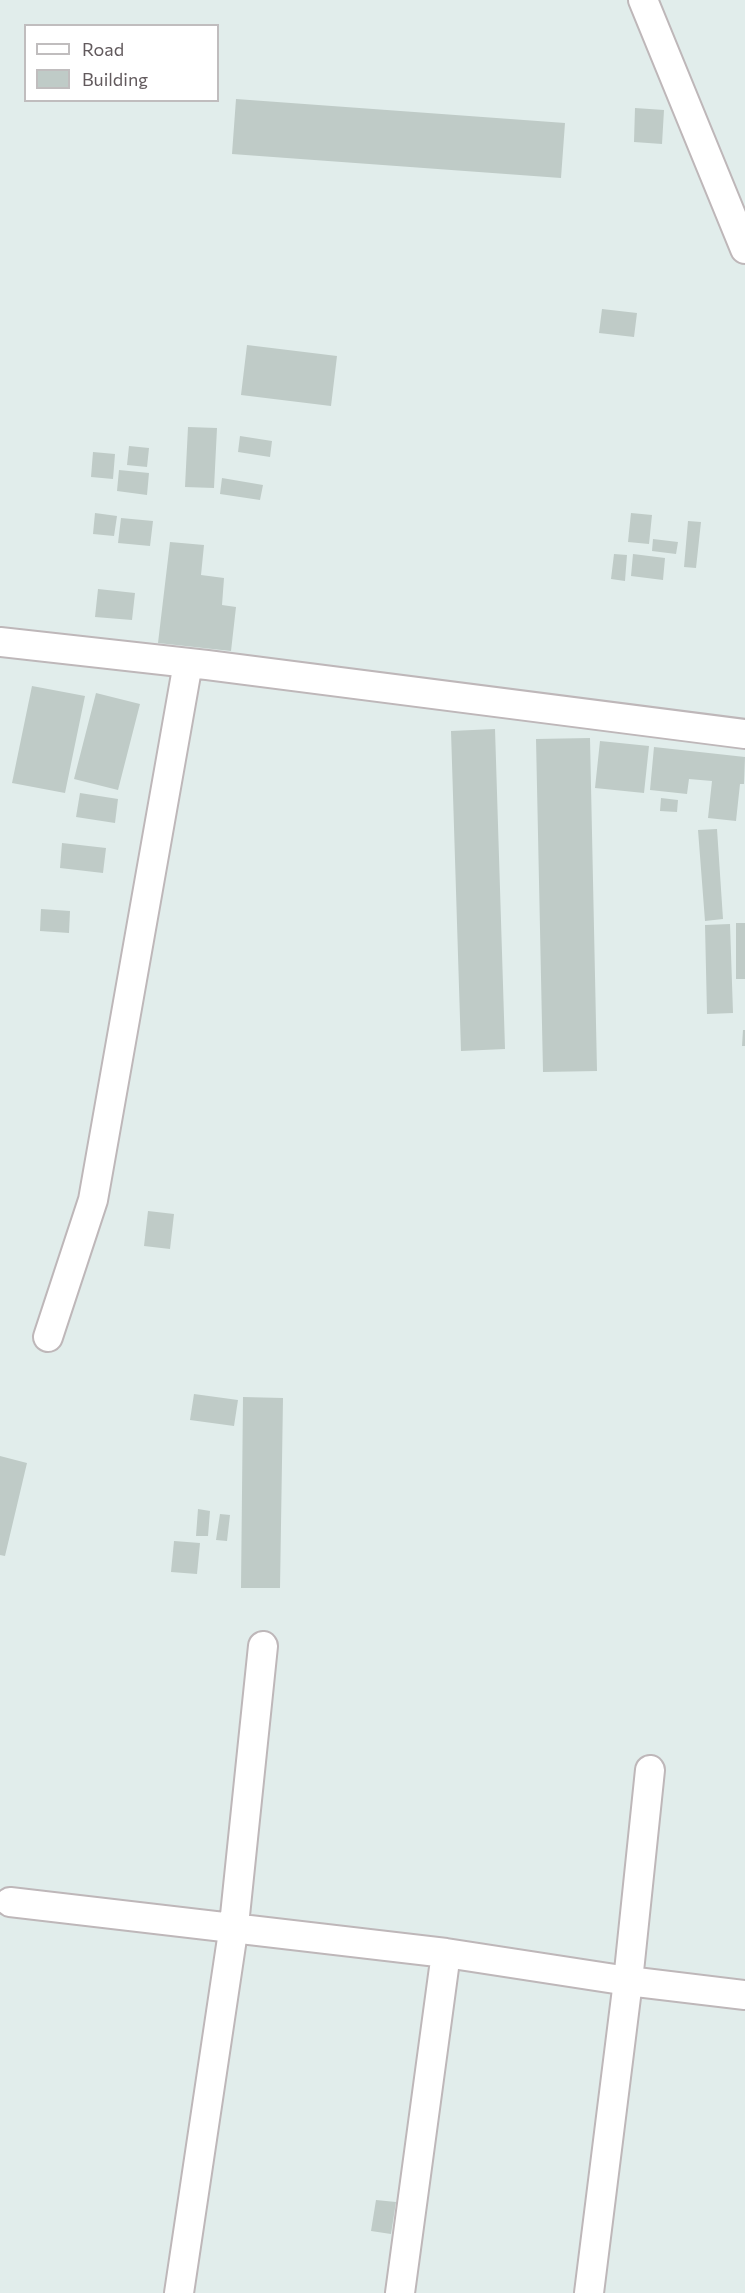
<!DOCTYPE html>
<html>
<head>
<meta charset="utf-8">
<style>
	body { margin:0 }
	#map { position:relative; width:745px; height:2293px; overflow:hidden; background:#e1edeb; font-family:Commissioner,sans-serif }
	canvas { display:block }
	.legend { position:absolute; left:24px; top:24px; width:195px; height:78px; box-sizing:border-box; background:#fff; border:2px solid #c0bdbe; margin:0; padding:8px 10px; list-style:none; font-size:18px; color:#625a5d }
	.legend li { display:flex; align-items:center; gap:12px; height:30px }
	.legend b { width:30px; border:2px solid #c0bdbe }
</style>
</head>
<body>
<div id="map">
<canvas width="745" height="2293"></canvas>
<ul class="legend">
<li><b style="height:8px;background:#fff"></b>Road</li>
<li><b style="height:16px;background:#bfcbc7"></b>Building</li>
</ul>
</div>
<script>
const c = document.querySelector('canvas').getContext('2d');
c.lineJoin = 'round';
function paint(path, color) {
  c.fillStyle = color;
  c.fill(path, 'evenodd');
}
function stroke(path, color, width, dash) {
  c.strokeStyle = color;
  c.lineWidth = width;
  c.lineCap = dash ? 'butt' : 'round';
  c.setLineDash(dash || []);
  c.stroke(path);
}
const building = new Path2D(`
	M236 99 565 123 561 178 232 154Z
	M635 108 664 110 662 144 634 142Z
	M602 309 637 313 634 337 599 333Z
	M247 345 337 356 331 406 241 395Z
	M188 427 217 428 214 488 185 487Z
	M240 436 272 441 270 457 238 452Z
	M129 446 149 448 147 467 127 465Z
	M93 452 115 454 113 479 91 477Z
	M119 470 149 473 147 495 117 491Z
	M222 478 263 485 260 500 220 494Z
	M95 513 117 516 114 536 93 534Z
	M631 513 652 515 649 544 628 542Z
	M121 518 153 521 150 546 118 543Z
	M688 521 701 522 696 568 684 567Z
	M653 539 678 542 676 554 652 551Z
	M170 542 204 545 201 575 224 578 222 605 236 607 231 651 158 643Z
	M614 554 627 555 625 581 611 579Z
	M633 554 665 558 663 580 631 576Z
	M98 589 135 593 132 620 95 617Z
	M32 686 85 696 65 793 12 783Z
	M96 693 140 704 118 790 74 779Z
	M495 729 505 1049 461 1051 451 731Z
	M590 738 597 1071 543 1072 536 739Z
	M600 741 649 746 644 793 595 788Z
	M654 747 745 757 744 784H740L736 821 708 818 712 781 689 779 687 794 650 790Z
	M80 793 118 799 115 823 76 817Z
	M661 798 678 800 677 812 660 811Z
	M717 829 723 919 705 921 698 830Z
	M62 843 106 848 103 873 60 868Z
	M41 909 70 911 69 933 40 931Z
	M736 923H745V979H736Z
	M730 924 733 1013 707 1014 705 925Z
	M743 1030H745V1046H742Z
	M148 1211 174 1214 170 1249 144 1246Z
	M194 1394 238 1400 234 1426 190 1420Z
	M243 1397 283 1398 280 1588H241Z
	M0 1456 27 1463 5 1556 0 1555Z
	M198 1509 210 1511 208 1536H196Z
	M220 1514 230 1515 227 1541 216 1540Z
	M174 1541 200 1543 197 1574 171 1572Z
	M376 2200 396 2202 391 2234 371 2231Z`);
const street = new Path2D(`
	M643 0 745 249
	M0 642 207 665 745 734
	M48 1337 93 1200 188 663
	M10 1902 446 1953 628 1981 745 1995
	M179 2293 234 1925 263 1646
	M400 2293 446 1953
	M589 2293 628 1981 650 1770`);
paint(building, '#bfcbc7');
stroke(street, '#beb7b9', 32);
stroke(street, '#fff', 28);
</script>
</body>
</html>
